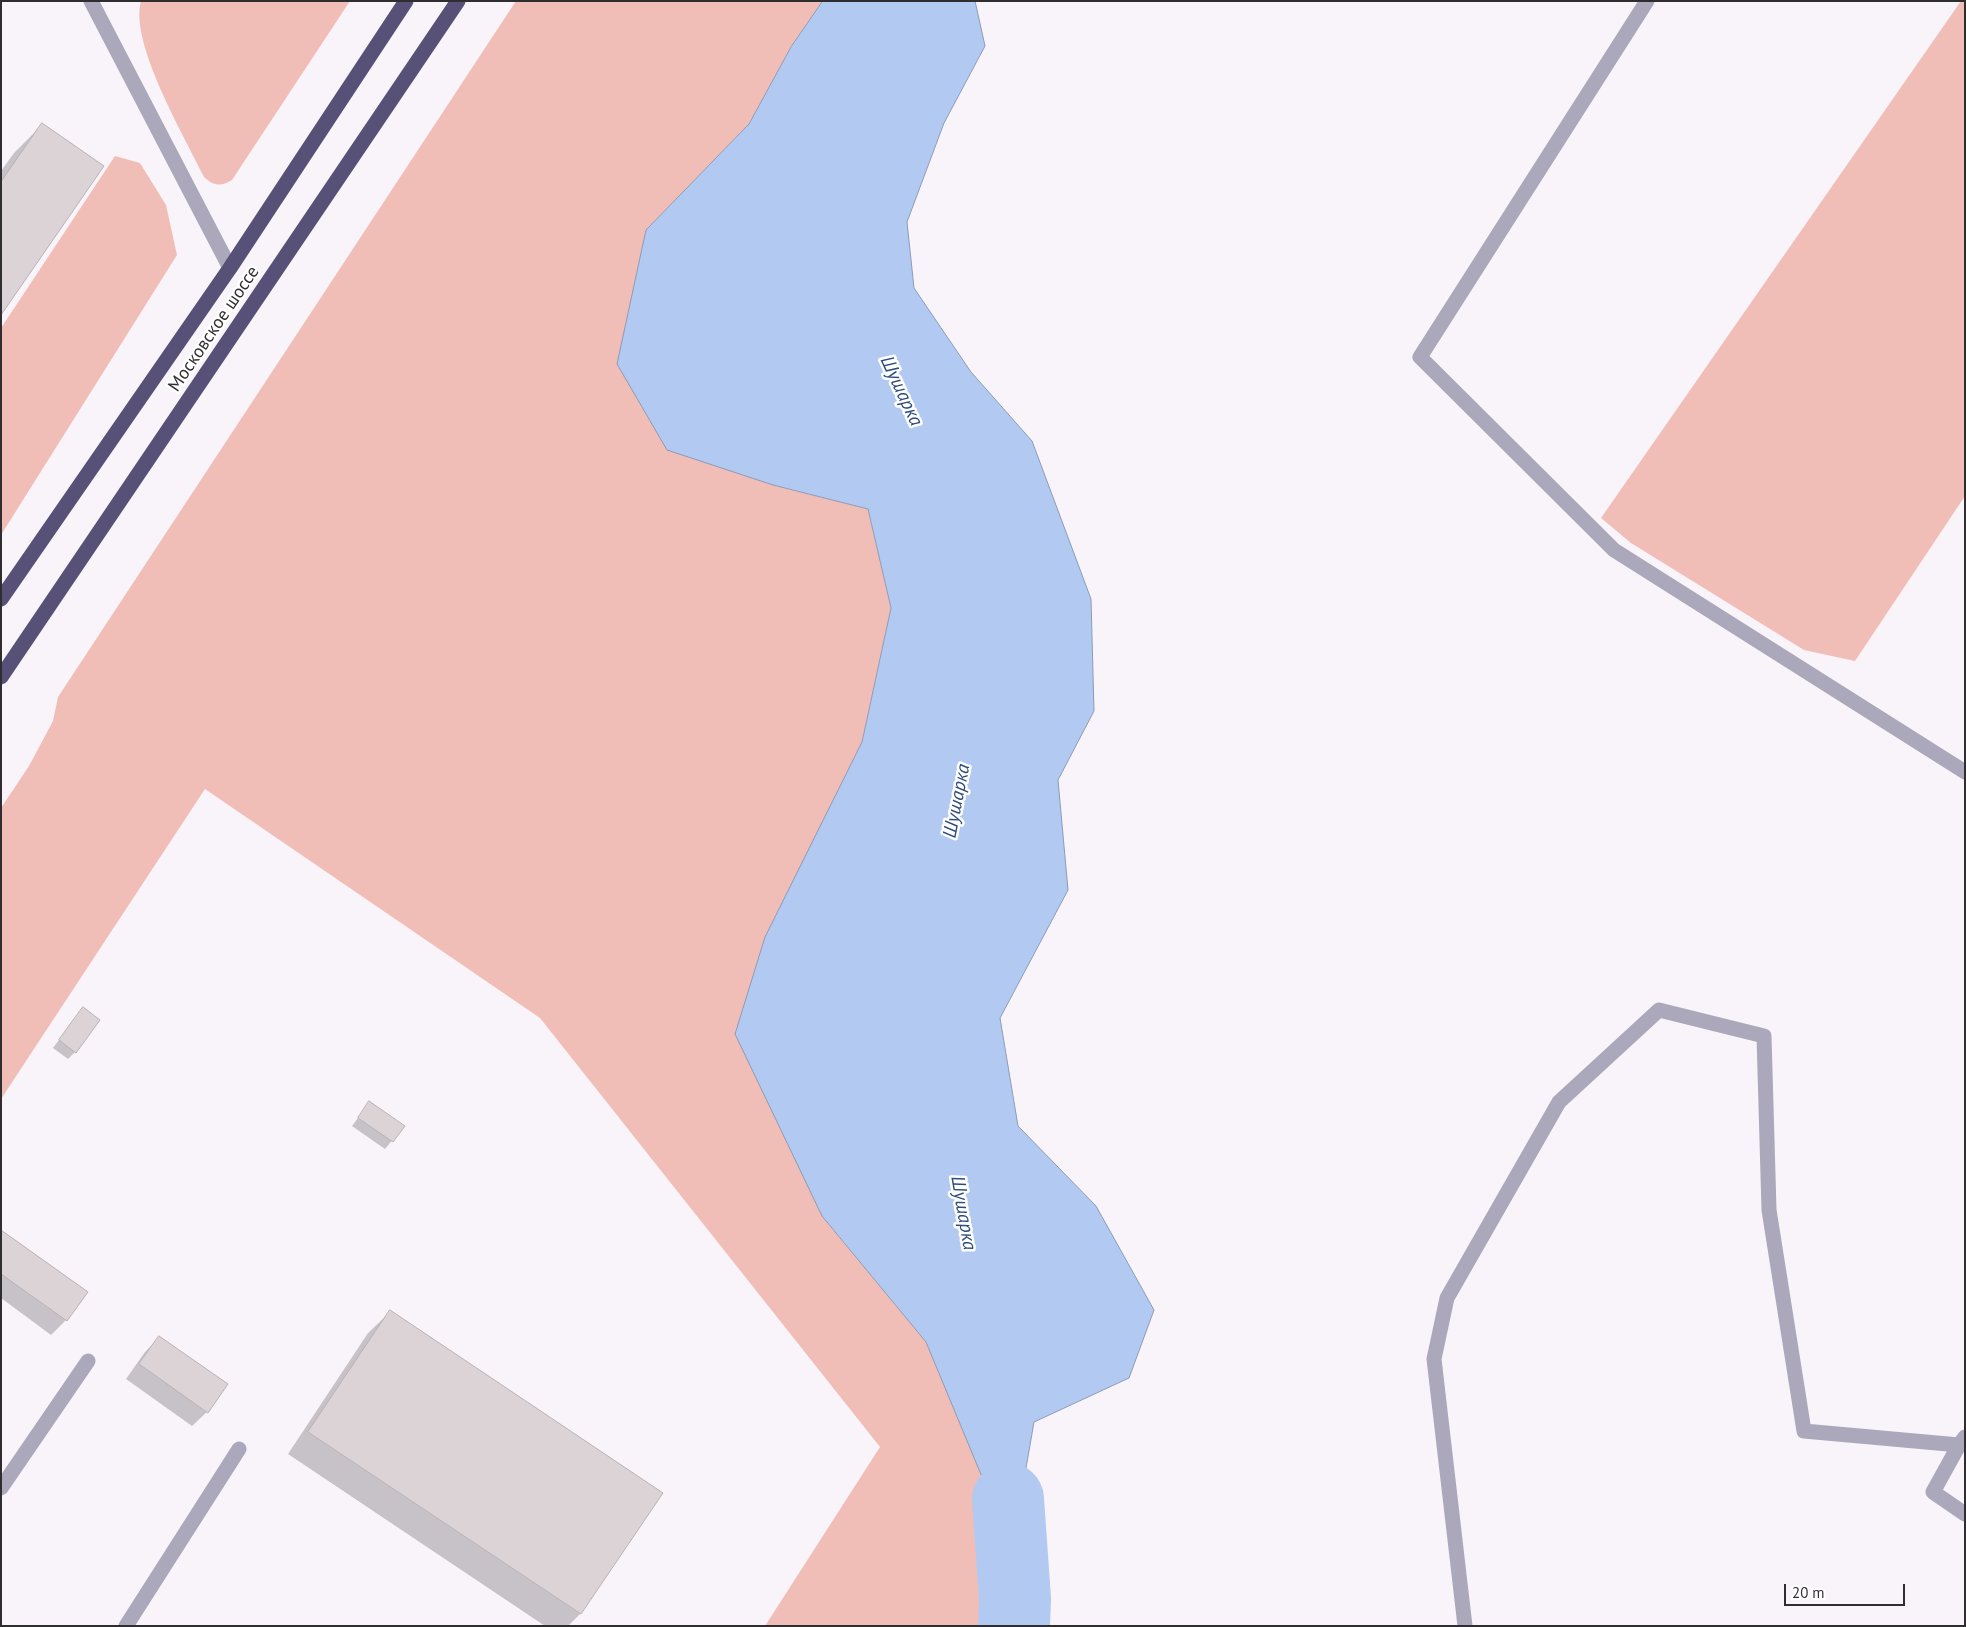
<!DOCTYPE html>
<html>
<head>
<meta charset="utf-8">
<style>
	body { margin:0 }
	#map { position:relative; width:1966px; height:1627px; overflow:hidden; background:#f9f3fa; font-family:"PT Sans",sans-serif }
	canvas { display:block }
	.frame { position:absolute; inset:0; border:2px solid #302d30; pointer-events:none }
	.scale { position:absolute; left:1784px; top:1584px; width:121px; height:22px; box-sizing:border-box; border:2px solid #302d30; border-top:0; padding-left:6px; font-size:15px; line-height:18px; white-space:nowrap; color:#302d30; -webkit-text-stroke:4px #fff; paint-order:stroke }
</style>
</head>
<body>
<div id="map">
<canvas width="1966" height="1627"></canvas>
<div class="frame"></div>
<div class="scale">20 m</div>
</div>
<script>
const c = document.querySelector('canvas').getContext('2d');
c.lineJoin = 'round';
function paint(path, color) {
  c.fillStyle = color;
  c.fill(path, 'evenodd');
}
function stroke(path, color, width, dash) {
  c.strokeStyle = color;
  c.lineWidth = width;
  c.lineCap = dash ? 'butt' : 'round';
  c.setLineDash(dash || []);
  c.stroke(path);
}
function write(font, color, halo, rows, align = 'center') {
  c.font = font + ' "PT Sans",sans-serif';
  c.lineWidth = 5;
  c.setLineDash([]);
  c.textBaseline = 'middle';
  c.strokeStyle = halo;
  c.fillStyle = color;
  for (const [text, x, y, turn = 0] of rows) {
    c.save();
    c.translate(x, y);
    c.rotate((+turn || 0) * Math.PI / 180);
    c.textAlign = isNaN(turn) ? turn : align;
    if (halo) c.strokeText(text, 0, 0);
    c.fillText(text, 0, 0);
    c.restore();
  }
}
const green = new Path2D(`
	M141 1H350L232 180C220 187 214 186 204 177 185 137 129 43 141 1Z
	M516 1H823L791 47 749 124 646 230 773 485 868 509 891 608 862 742 821 827 822 1216 926 1342 973 1451 997 1513 1000 1600 995 1624 991 1626H765L880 1447 540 1018 205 789 1 1099V808L29 766 53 721 58 697Z
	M1961 1H1965V496L1855 661 1804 650 1631 543 1601 518Z
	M115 156 140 163 166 205 177 255 1 535V328Z`);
const water = new Path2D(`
	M823 1H975L985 46 944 123 907 222 914 288 971 372 1032 441 1091 599 1094 711 1058 780 1068 890 1000 1018 1018 1126 1096 1206 1154 1310 1129 1378 1034 1422 1019 1508 1026 1597 1000 1600 997 1513 926 1342 822 1216 735 1034 765 937 862 742 891 608 868 509 773 485 667 450 617 364 646 230 749 124 791 47Z`);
const shadow = new Path2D(`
	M42 125 1 313V171L14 153Z
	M83 1008 75 1052 68 1059 53 1048Z
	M369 1103 404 1126 385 1149 352 1126Z
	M1 1231 86 1292 66 1320 51 1335 1 1298Z
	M390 1312 661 1493 580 1614 568 1626H545L288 1454 368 1333Z
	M159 1338 207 1412 192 1426 126 1379 145 1352Z`);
const river = new Path2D(`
	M1008 1499 1015 1599 1014 1626`);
const building = new Path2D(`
	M42 123 104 166 1 315V182Z
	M83 1007 100 1020 76 1053 59 1040Z
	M369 1101 405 1126 393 1142 358 1118Z
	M1 1230 88 1292 67 1321 1 1274Z
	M390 1310 663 1493 581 1614 308 1432Z
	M159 1336 228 1384 208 1413 139 1364Z`);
const minor = new Path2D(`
	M91 1 230 268
	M1647 1 1420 357 1614 550 1965 772
	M1959 1445 1933 1492 1965 1514
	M1 1488 88 1361
	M126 1626 239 1449
	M1465 1626 1434 1359 1447 1298 1559 1102 1659 1010 1764 1036 1769 1210 1804 1431 1959 1445 1965 1437`);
const highway = new Path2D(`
	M1 599 230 268 406 1
	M1 677 458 1`);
const streetNames = [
	["Московское шоссе",214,329,-56]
];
const waterNames = [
	["Шушарка",901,391,65],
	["Шушарка",957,801,-79],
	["Шушарка",963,1213,80]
];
paint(green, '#f1beb7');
paint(water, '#b2caf1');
stroke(water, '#8b9bb7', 1);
paint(shadow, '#0003');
stroke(river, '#b2caf1', 72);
paint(building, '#dcd3d6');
stroke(building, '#bab1b4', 1);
stroke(minor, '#aba8bb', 15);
stroke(highway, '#585177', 15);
write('18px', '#302d30', '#fff', streetNames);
write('italic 19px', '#2d4b7d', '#fff', waterNames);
</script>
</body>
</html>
